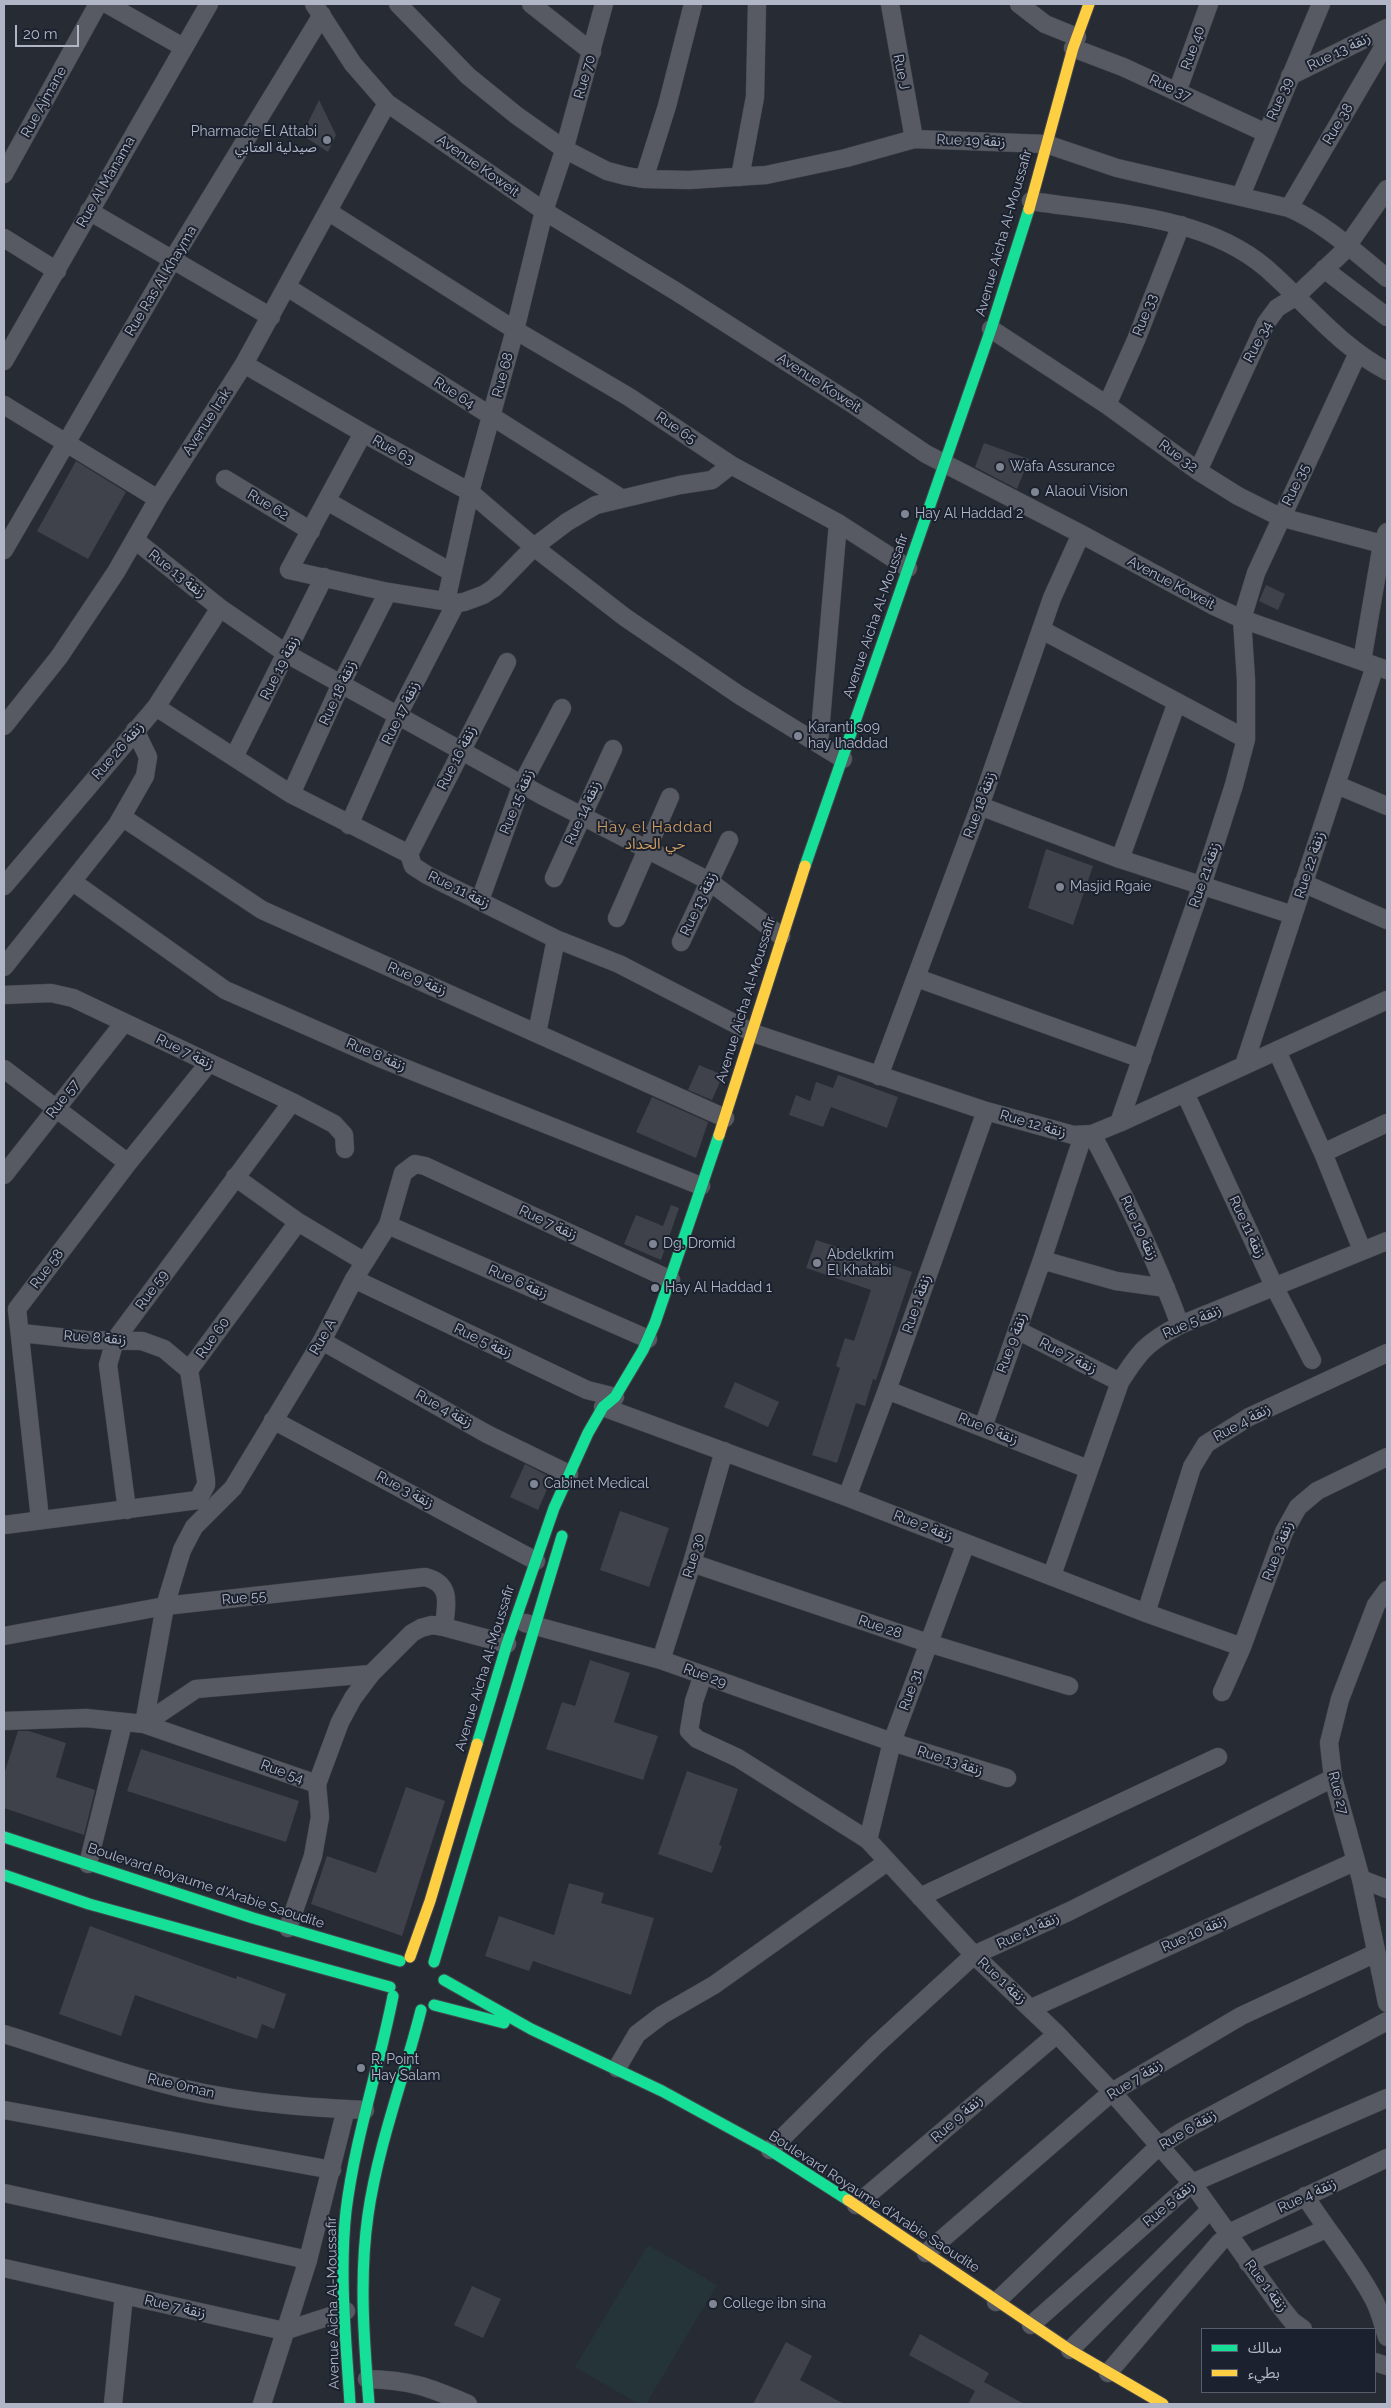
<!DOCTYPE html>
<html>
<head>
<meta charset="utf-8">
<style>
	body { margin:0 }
	#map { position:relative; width:1391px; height:2408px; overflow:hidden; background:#272b34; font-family:Raleway,"Noto Sans Arabic",sans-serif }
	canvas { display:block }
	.frame { position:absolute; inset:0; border:5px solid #b0b6c6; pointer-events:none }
	.legend { position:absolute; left:1201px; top:2328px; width:175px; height:65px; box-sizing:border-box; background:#1b212e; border:1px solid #575d6b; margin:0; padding:6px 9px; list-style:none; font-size:15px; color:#b0b6c6 }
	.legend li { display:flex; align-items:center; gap:10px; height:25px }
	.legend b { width:25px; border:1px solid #575d6b }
	.scale { position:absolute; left:15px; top:25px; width:64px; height:22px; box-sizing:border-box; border:2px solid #b0b6c6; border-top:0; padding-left:6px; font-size:15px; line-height:18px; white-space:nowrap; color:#b0b6c6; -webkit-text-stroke:4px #1b212e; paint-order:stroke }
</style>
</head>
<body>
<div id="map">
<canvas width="1391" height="2408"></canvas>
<div class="frame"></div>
<ul class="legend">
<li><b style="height:6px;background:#16e098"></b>سالك</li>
<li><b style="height:6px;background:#ffcf43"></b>بطيء</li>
</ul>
<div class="scale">20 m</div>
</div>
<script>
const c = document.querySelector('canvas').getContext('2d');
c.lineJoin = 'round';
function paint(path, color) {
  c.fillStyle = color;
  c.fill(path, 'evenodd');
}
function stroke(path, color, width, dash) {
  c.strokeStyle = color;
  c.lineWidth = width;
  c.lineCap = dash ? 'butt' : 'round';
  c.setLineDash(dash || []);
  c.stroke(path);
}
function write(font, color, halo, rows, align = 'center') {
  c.font = font + ' Raleway,"Noto Sans Arabic",sans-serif';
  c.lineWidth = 4;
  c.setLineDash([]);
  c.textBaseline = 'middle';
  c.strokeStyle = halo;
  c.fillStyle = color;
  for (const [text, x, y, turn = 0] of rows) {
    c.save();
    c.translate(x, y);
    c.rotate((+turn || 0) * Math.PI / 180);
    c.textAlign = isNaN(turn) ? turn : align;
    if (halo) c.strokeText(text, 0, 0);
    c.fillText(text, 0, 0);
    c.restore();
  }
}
const green = new Path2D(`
	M648 2245 717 2285 646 2404H639L575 2367Z`);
const building = new Path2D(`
	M319 100 336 135 328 152 302 135Z
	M984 443 1029 459 1017 489 975 467Z
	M76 461 126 492 88 559 37 531Z
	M1266 585 1285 594 1278 610 1259 601Z
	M1046 849 1093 866 1073 925 1028 908Z
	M699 1065 723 1075 712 1100 688 1090Z
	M838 1075 898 1097 887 1128 831 1107 823 1127 789 1115 796 1095 810 1101 816 1082 833 1088Z
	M652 1097 708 1122 696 1158 636 1132Z
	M671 1205 679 1208 661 1260 624 1244 636 1215 663 1226Z
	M816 1240 912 1272 876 1380 873 1379 865 1406 856 1403 837 1463 812 1455 840 1368 836 1366 845 1338 854 1341 871 1290 806 1268Z
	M735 1382 779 1402 768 1427 724 1407Z
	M525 1464 552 1478 538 1510 510 1497Z
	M620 1511 669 1528 649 1587 600 1570Z
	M590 1660 630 1673 614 1722 658 1736 643 1780 546 1749 562 1702 575 1706Z
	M18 1731H29L66 1743 56 1777 95 1790 84 1835 4 1808V1774Z
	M141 1749 299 1801 286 1842 127 1791Z
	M687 1771 738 1789 719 1845 722 1846 712 1873 658 1854Z
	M406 1787 445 1801 402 1936 311 1904 327 1856 376 1873Z
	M569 1883 604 1893 601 1903 654 1918 631 1995 533 1961 529 1971 485 1956 499 1916 554 1935Z
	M90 1926 236 1979 237 1976 286 1994 274 2029 262 2024 257 2039 135 1995 121 2036 59 2014Z
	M472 2286 501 2299 483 2338 454 2325Z
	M920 2334 989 2373 984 2382 1024 2404H968L975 2391 909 2355Z
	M786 2342 812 2356 800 2380 844 2404H753Z`);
const street = new Path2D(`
	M107 4 183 47
	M314 4 353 64 387 103 544 211 677 292 854 405 926 454 1081 534 1214 606 1242 619 1387 670
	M398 4 468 76 516 115 564 149 607 171 626 176 644 179 689 180 766 175 846 158 914 139 1046 144 1117 168 1289 208C1326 224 1356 253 1387 278
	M531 4 592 52
	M890 4 914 139
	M1019 4 1045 24 1077 37
	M1073 48 1123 67 1266 133
	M1290 76 1387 28
	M1177 92 1209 4
	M4 174 98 4
	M740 177 755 97 757 4
	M644 179 667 106 693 4
	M1241 195 1321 4
	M1031 201C1108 213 1204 215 1266 268 1306 303 1339 346 1387 371
	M1289 208 1387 41
	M89 211 271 317
	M329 212 515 330 629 397 731 465 838 523 819 743
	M4 238 57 271
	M1324 269 1387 317
	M287 287 621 498
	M991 329 1107 405 1198 471 1238 496 1280 517 1382 544
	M4 361 209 4
	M244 364 363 433 470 492 534 547 626 618 739 695 843 759
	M4 405 158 499
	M1107 405 1136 340 1181 225
	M363 433 289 570 388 592 456 603 464 602 483 595 494 588 534 547 567 522 596 505 680 485 712 480 731 465
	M1198 471 1266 323 1277 308 1295 297 1343 252 1387 189
	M225 479 311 531
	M327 501 451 572
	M838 523 908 568
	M135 540 220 608 287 654 541 795 709 881 781 936
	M4 550 173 259 322 15
	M446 601 470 492 515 330 544 211 563 154 604 4
	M1042 630 1246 739
	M1362 661 1382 544 1387 532
	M156 707 291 794 409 854 413 866 427 875 556 939 619 964 753 1033 986 1111 1073 1135 1092 1134 1119 1123 1387 1000
	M4 726 59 657 116 572 158 499 244 364 387 103
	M234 757 324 577
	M1337 785 1387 806
	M291 794 341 684 388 592
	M980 806 1120 859 1293 915
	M122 817 262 910 725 1118
	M349 825 398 715 456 603
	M409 854 507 662
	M1120 859 1177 702
	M554 878 613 749
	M73 882 225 990 382 1059 701 1186
	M1303 883 1387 920
	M4 886 156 707 220 608
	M480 900 522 784 562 708
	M617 918 670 797
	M681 942 729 840
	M4 967 117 825 145 776 148 757 135 730
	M917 978 1142 1059
	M4 995 51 993 73 998 292 1102 334 1124 344 1135 345 1149
	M537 1033 556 939
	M1277 1051 1323 1153 1362 1250
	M1244 1065 1375 666
	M4 1069 128 1163
	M879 1076 980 806 1052 598 1081 534
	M1185 1093 1275 1288 1312 1360
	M1119 1123 1202 885 1234 785 1246 739V680L1242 619 1256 573 1358 353
	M1092 1134C1125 1197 1156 1259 1180 1325
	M1083 1136 1042 1260 1116 1281 1166 1288
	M1323 1153 1387 1123
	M4 1175 123 1024
	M235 1177 298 1222 365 1262
	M388 1225 648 1339
	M354 1279 587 1390 615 1397
	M1017 1330 1120 1382
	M21 1333 86 1340 142 1341 164 1349 189 1370
	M322 1341 487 1434 569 1474
	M887 1390 1088 1469
	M603 1407 847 1497 1146 1613 1242 1647
	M273 1420 536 1561
	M983 1427 1042 1260
	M847 1497 887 1390 986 1111
	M198 1500 206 1485V1480L189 1370 298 1222
	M127 1510 108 1365 115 1340 292 1102
	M40 1519 17 1309 128 1163 208 1064
	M4 1525 198 1500
	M692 1563 928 1643 1069 1686
	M1052 1575 1120 1382C1139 1352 1147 1342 1180 1325L1387 1241
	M1387 1590 1376 1605 1340 1699 1329 1743 1333 1778 1361 1879 1387 2003
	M1146 1613 1192 1467 1206 1444 1249 1417 1387 1353
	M525 1623 661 1660 892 1742 1007 1778
	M4 1636 165 1606 425 1577C453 1584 446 1605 444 1627
	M661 1660 692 1563 724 1451
	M703 1675 694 1701 689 1731 697 1739 738 1758 868 1840 974 1955 1057 2034 1112 2092 1192 2183 1280 2306 1292 2321 1303 2329
	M1222 1692 1242 1647 1284 1532 1298 1507 1317 1491 1387 1457
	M4 1721 86 1718 144 1724 317 1784
	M144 1724 165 1606 182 1550 194 1527 233 1488 322 1341 354 1279 388 1225 403 1173 415 1164 425 1166 671 1280
	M144 1724 196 1689 371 1674
	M868 1840 892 1742 966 1543
	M88 1864 123 1723
	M1361 1879 1387 1889
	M920 1897 1218 1757
	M288 1928 313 1856 320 1817 317 1784 340 1722 353 1698 371 1674 412 1633 421 1628 432 1625 444 1627 507 1644
	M1032 2008 1356 1861
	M4 2034C55 2050 105 2068 157 2082 224 2101 295 2107 365 2110
	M617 2068 637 2034 662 2015 714 1985 887 1862
	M4 2110 332 2170
	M770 2150 876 2045 974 1955 1070 1911 1333 1778
	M4 2193 308 2260
	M1305 2196C1327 2231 1355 2263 1374 2300 1380 2311 1383 2325 1387 2337
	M856 2205 1057 2034
	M1227 2234 1387 2158
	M926 2253 1112 2092 1241 2016 1376 1953
	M1248 2263 1326 2229
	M4 2268 284 2331 346 2311
	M996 2302 1158 2147 1181 2132 1387 2021
	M1031 2325 1192 2183 1387 2098
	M1070 2350 1210 2210
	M1375 2362 1387 2366
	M1108 2373 1220 2242
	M367 2379C410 2380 429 2387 468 2404
	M113 2404 124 2295
	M262 2404 308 2260 346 2109`);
const fast = new Path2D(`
	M805 866 991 329 1029 209
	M477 1744 507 1644 554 1508 588 1433 603 1407 615 1397 643 1350 655 1323 719 1135
	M4 1837 253 1918 400 1961
	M4 1875 89 1904 390 1987
	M434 1962 562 1536
	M444 1980 531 2029 662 2091 770 2150 848 2200
	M434 2005 504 2023
	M350 2404C346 2340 339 2275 346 2211 355 2138 379 2068 393 1996
	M369 2404C364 2341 359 2278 368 2215 378 2145 404 2078 421 2010`);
const slow = new Path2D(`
	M1029 209 1073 48 1089 4
	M719 1135 805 866
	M410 1957 430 1901 477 1744
	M848 2200 1070 2350 1163 2404`);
const markers = [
	[327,140,5,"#808593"],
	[1000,467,5,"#808593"],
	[1035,492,5,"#808593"],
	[905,514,5,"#808593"],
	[798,736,5,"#808593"],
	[1060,887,5,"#808593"],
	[653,1244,5,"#808593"],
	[817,1263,5,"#808593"],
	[655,1288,5,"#808593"],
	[534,1484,5,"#808593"],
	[361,2068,5,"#808593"],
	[713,2304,5,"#808593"]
];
const streetNames = [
	["Rue 40",1193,48,-70],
	["Rue 13 زنقة",1339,52,-26],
	["Rue J",901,72,79],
	["Rue 70",585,77,-74],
	["Rue 37",1170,88,25],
	["Rue 39",1280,99,-66],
	["Rue Ajmane",44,102,-61],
	["Rue 38",1338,124,-59],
	["Rue 19 زنقة",971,141,2],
	["Avenue Koweit",478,166,35],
	["Rue Al Manama",106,182,-60],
	["Avenue Aicha Al-Moussafir",1004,233,-74],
	["Rue Ras Al Khayma",161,281,-59],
	["Rue 33",1145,315,-69],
	["Rue 34",1258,342,-62],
	["Rue 68",503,375,-75],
	["Avenue Koweit",819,383,33],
	["Rue 64",454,393,33],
	["Avenue Irak",207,422,-57],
	["Rue 65",676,428,34],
	["Rue 63",393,450,29],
	["Rue 32",1178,456,36],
	["Rue 35",1296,485,-64],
	["Rue 62",268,505,31],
	["Rue 13 زنقة",177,574,38],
	["Avenue Koweit",1171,583,28],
	["Avenue Aicha Al-Moussafir",876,616,-71],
	["Rue 19 زنقة",280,668,-63],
	["Rue 18 زنقة",338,693,-65],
	["Rue 17 زنقة",401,713,-64],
	["Rue 26 زنقة",118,751,-49],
	["Rue 16 زنقة",457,758,-63],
	["Rue 15 زنقة",517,802,-68],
	["Rue 18 زنقة",980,805,-70],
	["Rue 14 زنقة",583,813,-66],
	["Rue 22 زنقة",1310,865,-72],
	["Rue 21 زنقة",1205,875,-71],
	["Rue 11 زنقة",459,890,26],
	["Rue 13 زنقة",699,904,-65],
	["Rue 9 زنقة",417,979,24],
	["Avenue Aicha Al-Moussafir",746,1000,-73],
	["Rue 7 زنقة",185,1052,26],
	["Rue 8 زنقة",376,1055,23],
	["Rue 57",63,1099,-52],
	["Rue 12 زنقة",1033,1124,16],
	["Rue 7 زنقة",548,1223,25],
	["Rue 11 زنقة",1247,1227,65],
	["Rue 10 زنقة",1139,1228,65],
	["Rue 58",47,1269,-53],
	["Rue 6 زنقة",518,1282,24],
	["Rue 59",152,1290,-54],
	["Rue 1 زنقة",917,1304,-71],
	["Rue 5 زنقة",1192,1322,-24],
	["Rue A",323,1337,-60],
	["Rue 8 زنقة",95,1338,4],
	["Rue 60",213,1338,-54],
	["Rue 5 زنقة",483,1341,25],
	["Rue 9 زنقة",1012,1343,-70],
	["Rue 7 زنقة",1068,1356,27],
	["Rue 4 زنقة",444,1409,29],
	["Rue 4 زنقة",1242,1423,-29],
	["Rue 6 زنقة",988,1429,22],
	["Rue 3 زنقة",405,1490,28],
	["Rue 2 زنقة",923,1526,21],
	["Rue 3 زنقة",1278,1551,-69],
	["Rue 30",694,1556,-73],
	["Rue 55",244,1598,-6],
	["Rue 28",880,1627,19],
	["Avenue Aicha Al-Moussafir",485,1668,-73],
	["Rue 29",705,1676,20],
	["Rue 31",911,1690,-70],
	["Rue 13 زنقة",950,1761,18],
	["Rue 54",282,1772,20],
	["Rue 27",1338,1793,76],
	["Boulevard Royaume d'Arabie Saoudite",206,1886,18],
	["Rue 11 زنقة",1028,1931,-25],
	["Rue 10 زنقة",1194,1934,-24],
	["Rue 1 زنقة",1002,1981,43],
	["Rue 7 زنقة",1135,2080,-32],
	["Rue Oman",181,2086,13],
	["Rue 9 زنقة",957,2119,-41],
	["Rue 6 زنقة",1188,2130,-31],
	["Rue 4 زنقة",1307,2196,-25],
	["Boulevard Royaume d'Arabie Saoudite",874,2202,33],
	["Rue 5 زنقة",1169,2204,-40],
	["Rue 1 زنقة",1266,2286,53],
	["Avenue Aicha Al-Moussafir",333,2303,-91],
	["Rue 7 زنقة",175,2307,13]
];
const poiNames = [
	["Pharmacie El Attabi",317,132,"right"],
	["صيدلية العتابي",317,148,"right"],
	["Wafa Assurance",1010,467],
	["Alaoui Vision",1045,492],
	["Hay Al Haddad 2",915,514],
	["Karanti so9",808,728],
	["hay lhaddad",808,744],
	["Masjid Rgaie",1070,887],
	["Dg. Dromid",663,1244],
	["Abdelkrim",827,1255],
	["El Khatabi",827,1271],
	["Hay Al Haddad 1",665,1288],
	["Cabinet Medical",544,1484],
	["R. Point",371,2060],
	["Hay Salam",371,2076],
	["College ibn sina",723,2304]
];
const neighbourhoodNames = [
	["Hay el Haddad",655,827],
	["حي الحداد",655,844]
];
paint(green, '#243439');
paint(building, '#3f424a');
stroke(street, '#43464d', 19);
stroke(fast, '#43464d', 13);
stroke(slow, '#43464d', 13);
stroke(street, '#575a62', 18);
stroke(fast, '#16e098', 11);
stroke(slow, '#ffcf43', 11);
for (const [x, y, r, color] of markers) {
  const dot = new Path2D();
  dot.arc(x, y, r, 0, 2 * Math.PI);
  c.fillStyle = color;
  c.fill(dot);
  stroke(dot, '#1b212e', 2);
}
write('14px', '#b0b6c6', '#1b212e', streetNames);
write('14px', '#b0b6c6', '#1b212e', poiNames, 'left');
c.letterSpacing = '1px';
write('15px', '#d29e5f', '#1b212e', neighbourhoodNames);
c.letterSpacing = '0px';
</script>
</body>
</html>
